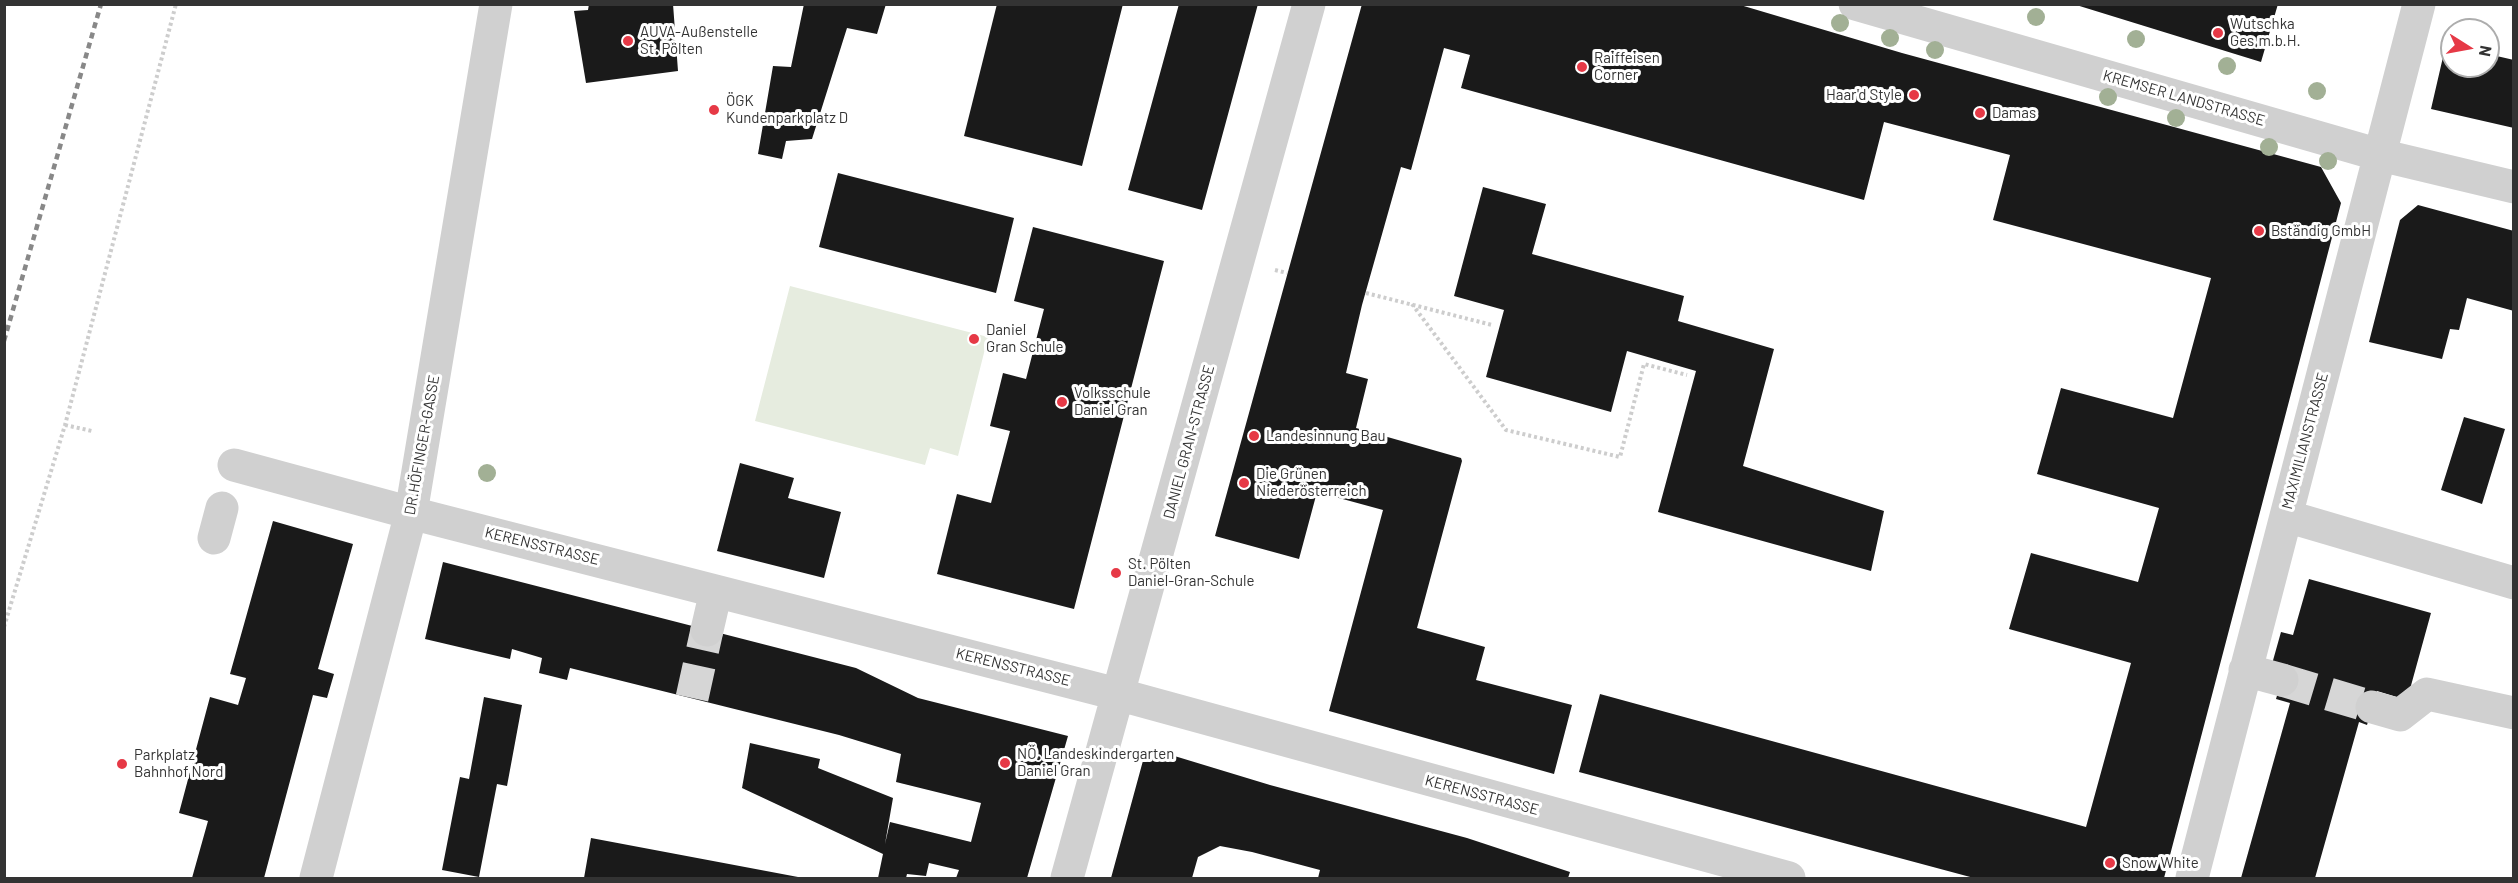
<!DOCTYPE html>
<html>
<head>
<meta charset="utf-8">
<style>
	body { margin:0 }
	#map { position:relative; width:2518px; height:883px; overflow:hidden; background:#fff; font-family:Barlow,sans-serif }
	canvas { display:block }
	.frame { position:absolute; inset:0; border:6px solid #333; pointer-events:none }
	.north { position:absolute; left:2440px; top:18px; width:60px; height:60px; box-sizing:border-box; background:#fff; border:2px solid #adadad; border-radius:50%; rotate:101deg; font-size:16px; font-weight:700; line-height:24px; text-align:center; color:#333 }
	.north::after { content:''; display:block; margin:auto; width:21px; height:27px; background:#e63946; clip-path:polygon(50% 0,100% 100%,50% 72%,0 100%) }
</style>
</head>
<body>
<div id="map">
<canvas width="2518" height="883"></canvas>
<div class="frame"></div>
<div class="north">N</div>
</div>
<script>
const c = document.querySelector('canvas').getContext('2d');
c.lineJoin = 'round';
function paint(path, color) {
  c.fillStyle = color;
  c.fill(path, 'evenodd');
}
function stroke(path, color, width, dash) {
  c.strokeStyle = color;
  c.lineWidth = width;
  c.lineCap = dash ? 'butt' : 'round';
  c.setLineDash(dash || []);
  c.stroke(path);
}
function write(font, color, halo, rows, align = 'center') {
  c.font = font + ' Barlow,sans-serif';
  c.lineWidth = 6;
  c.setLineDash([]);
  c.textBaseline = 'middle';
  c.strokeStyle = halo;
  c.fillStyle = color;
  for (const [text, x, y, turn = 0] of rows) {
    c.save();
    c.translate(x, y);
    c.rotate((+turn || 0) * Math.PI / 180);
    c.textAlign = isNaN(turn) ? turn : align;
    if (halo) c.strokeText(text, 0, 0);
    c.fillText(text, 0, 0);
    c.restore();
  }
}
const green = new Path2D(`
	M790 286 988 337 958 456 930 448 925 465 755 421Z`);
const building = new Path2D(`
	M589 4H673L678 71 586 83 574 11 588 10Z
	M804 4H886L877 34 847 28 812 139 786 141 782 159 758 154 773 66 791 67Z
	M997 4H1123L1082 166 964 136Z
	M1179 4H1258L1202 210 1128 190Z
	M1362 4H1737L1902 53 2321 167 2341 203 2164 878H1974L1579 772 1600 694 2086 827 2131 663 2009 629 2031 553 2138 582 2159 508 2037 474 2061 388 2173 418 2211 278 1993 220 2010 155 1884 122 1864 200 1461 88 1470 55 1444 48 1411 170 1401 167 1362 305 1346 373 1368 379 1356 428 1461 458 1462 461 1417 628 1485 647 1476 680 1572 705 1554 774 1329 711 1383 510 1317 492 1299 559 1215 536Z
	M2073 4H2278L2261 62Z
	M2446 44 2452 45V66H2488V54L2514 60V128L2431 109Z
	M838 173 1014 218 996 293 819 247Z
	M1483 187 1546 204 1532 254 1684 296 1678 321 1774 349 1743 466 1884 511 1871 571 1658 512 1696 371 1627 351 1611 412 1486 377 1504 310 1454 296Z
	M2418 205 2514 231V311L2467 298 2459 330 2450 329 2442 359 2369 342 2400 220Z
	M1033 227 1164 261 1074 609 937 574 957 494 991 503 1010 431 990 426 1003 373 1026 379 1044 309 1014 301Z
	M2464 417 2505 429 2482 504 2441 490Z
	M740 463 794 478 788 498 841 512 824 578 717 551Z
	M273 521 353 544 318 669 334 674 327 698 313 695 264 878H192L208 821 179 813 210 697 238 705 246 678 230 674Z
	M443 562 856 668 918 698 1068 736 1027 878H956L959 870 929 863 926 876 907 874 906 878H878L883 854 742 788 750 743 820 759 818 768 893 798 885 844 890 822 971 842 981 803 896 782 901 754 839 735 570 668 567 680 539 673 542 658 512 649 510 659 425 639Z
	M2309 579 2431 613 2407 700 2377 691 2367 725 2359 722 2315 878H2241L2290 703 2276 699 2285 668 2272 664 2281 632 2293 635Z
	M484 697 522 705 507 786 497 784 479 877 442 870 460 777 469 779Z
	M1158 751 1270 785 1467 838 1570 872 1568 878H1318L1320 870 1252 852 1220 846 1198 857 1192 878H1111L1144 757Z
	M591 838 798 877V878H584Z`);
const minorTunnel = new Path2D(`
	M2282 680 2372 707
	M692 698 707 630`);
const path = new Path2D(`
	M1275 270 1287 273
	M1366 293 1492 325
	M1412 304 1506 430 1620 457 1644 364 1687 375
	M65 425 92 431
	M4 627 65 425 176 4`);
const minor = new Path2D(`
	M1855 4 2380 155 2514 187
	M234 465 411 513 1117 694 1789 878
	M2286 516 2514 583
	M214 538 222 508
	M707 630 716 591
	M2245 670 2282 680
	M2372 707 2400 715 2427 694 2514 713
	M316 878 411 513 496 4
	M1067 878 1309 4
	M2192 878 2419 4`);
const rail = new Path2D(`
	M4 341 101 4`);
const trees = [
	[2036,17],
	[1840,23],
	[1890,38],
	[2136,39],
	[1935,50],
	[2227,66],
	[2317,91],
	[2108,97],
	[2176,118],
	[2269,147],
	[2328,161],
	[487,473]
];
const markers = [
	[2218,33,6,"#e63946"],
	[628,41,6,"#e63946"],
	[1582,67,6,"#e63946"],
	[1914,95,6,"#e63946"],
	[714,110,6,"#e63946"],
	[1980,113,6,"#e63946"],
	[2259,231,6,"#e63946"],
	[974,339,6,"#e63946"],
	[1062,402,6,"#e63946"],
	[1254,436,6,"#e63946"],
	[1244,483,6,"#e63946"],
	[1116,573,6,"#e63946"],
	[1005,763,6,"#e63946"],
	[122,764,6,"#e63946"],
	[2110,863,6,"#e63946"]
];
const poiNames = [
	["Wutschka",2230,24],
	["Ges.m.b.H.",2230,41],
	["AUVA-Außenstelle",640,32],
	["St. Pölten",640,49],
	["Raiffeisen",1594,58],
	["Corner",1594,75],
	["Haar'd Style",1902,95,"right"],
	["ÖGK",726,101],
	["Kundenparkplatz D",726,118],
	["Damas",1992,113],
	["Bständig GmbH",2271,231],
	["Daniel",986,330],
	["Gran Schule",986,347],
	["Volksschule",1074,393],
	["Daniel Gran",1074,410],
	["Landesinnung Bau",1266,436],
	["Die Grünen",1256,474],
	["Niederösterreich",1256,491],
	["St. Pölten",1128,564],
	["Daniel-Gran-Schule",1128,581],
	["NÖ. Landeskindergarten",1017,754],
	["Daniel Gran",1017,771],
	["Parkplatz",134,755],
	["Bahnhof Nord",134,772],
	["Snow White",2122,863]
];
const streetNames = [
	["KREMSER LANDSTRASSE",2184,98,16],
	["MAXIMILIANSTRASSE",2305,441,-75],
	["DANIEL GRAN-STRASSE",1189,442,-75],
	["DR.HÖFINGER-GASSE",422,445,-80],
	["KERENSSTRASSE",542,546,14],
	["KERENSSTRASSE",1013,667,14],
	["KERENSSTRASSE",1482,795,15]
];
paint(green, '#e6ecdf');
paint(building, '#1a1a1a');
stroke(minorTunnel, '#d6d6d6', 33, [33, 16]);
stroke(path, '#cdcdcd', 4, [3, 3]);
stroke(minor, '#d0d0d0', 33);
stroke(rail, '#888', 4.5, [6, 4.5]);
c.fillStyle = '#a2b095';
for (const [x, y] of trees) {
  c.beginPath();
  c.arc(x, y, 9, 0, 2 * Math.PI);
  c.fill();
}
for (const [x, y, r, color] of markers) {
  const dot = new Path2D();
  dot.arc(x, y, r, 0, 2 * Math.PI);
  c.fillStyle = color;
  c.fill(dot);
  stroke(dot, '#fff', 2);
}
write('15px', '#333', '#fff', poiNames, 'left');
write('15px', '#333', '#fff', streetNames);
</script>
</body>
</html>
